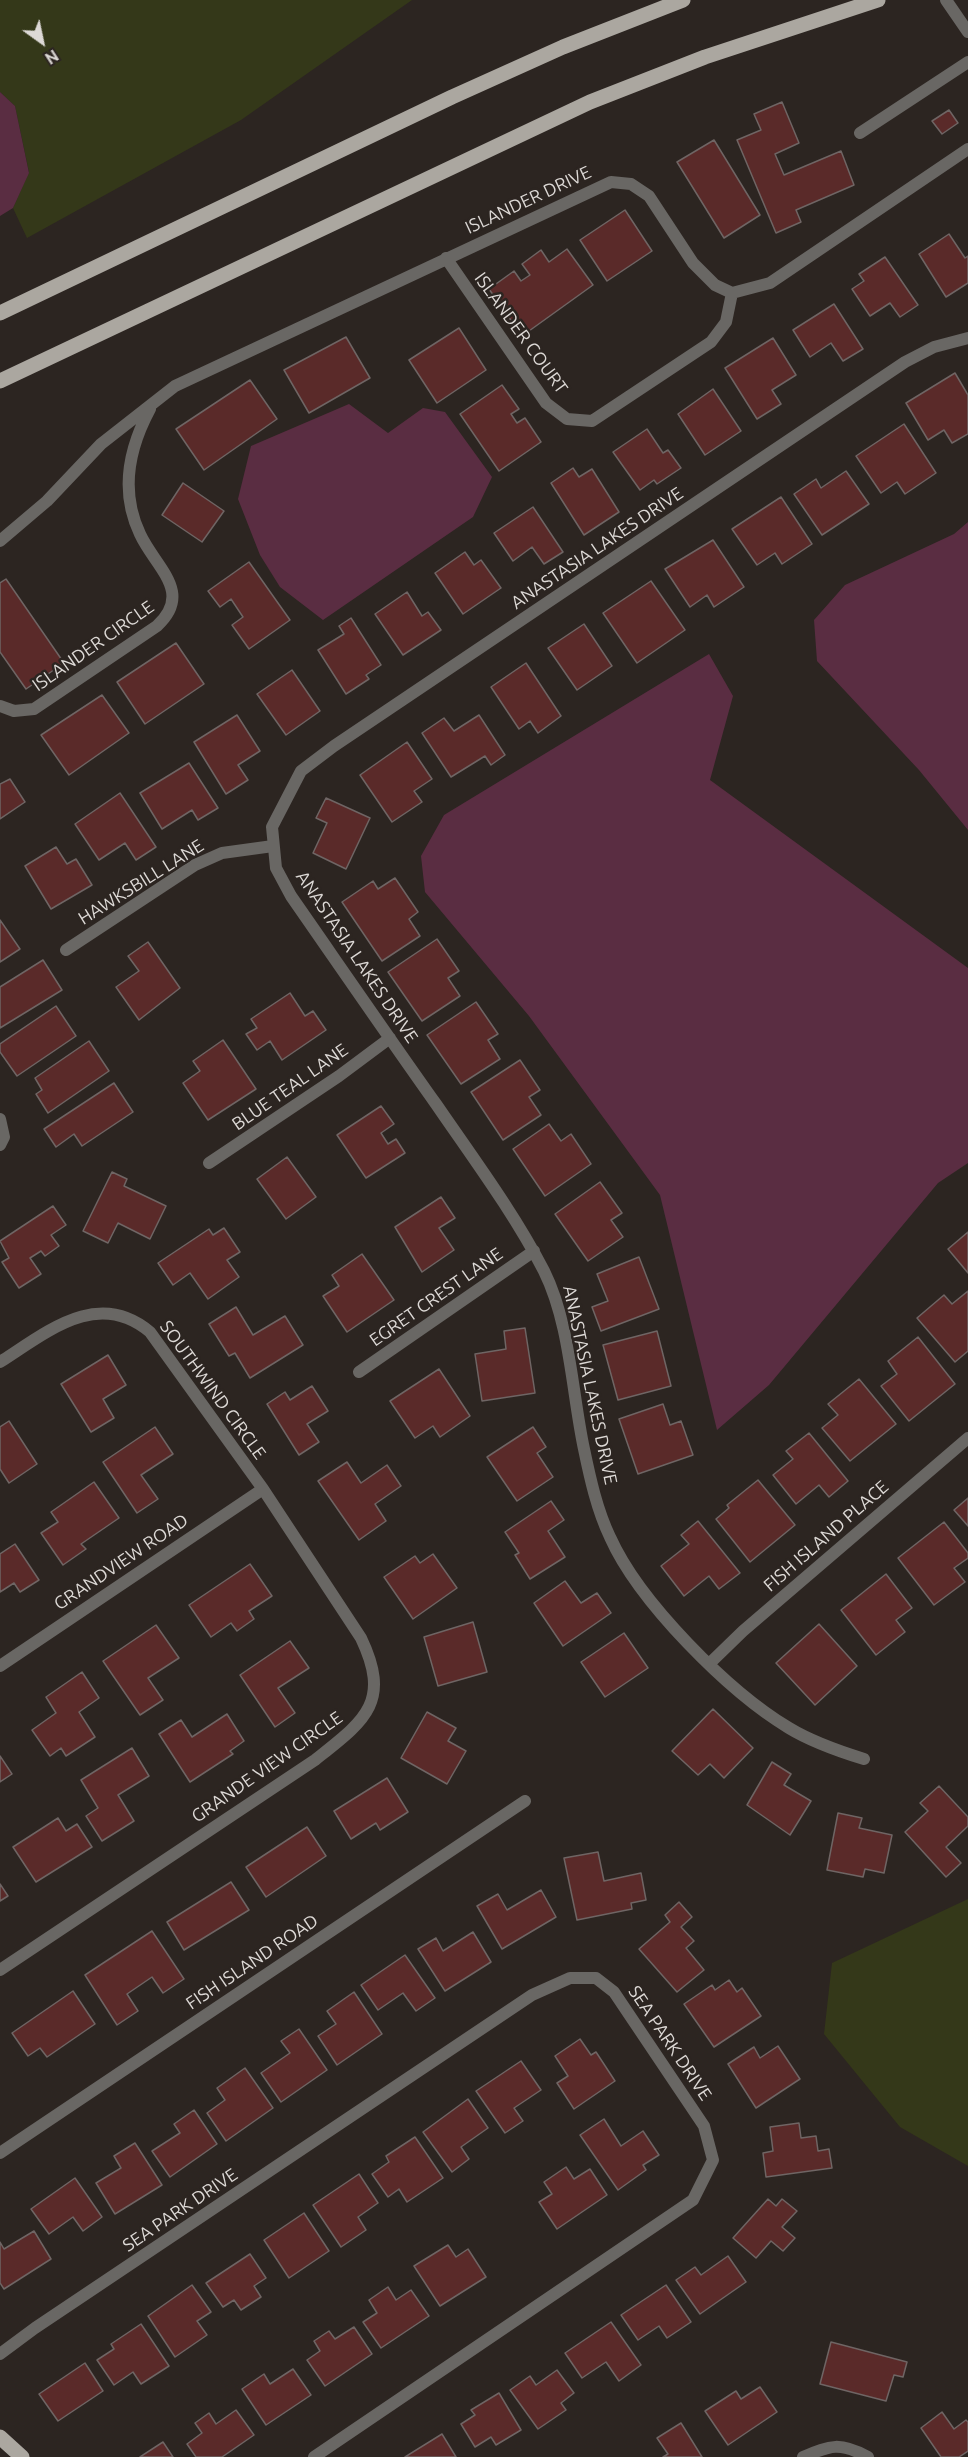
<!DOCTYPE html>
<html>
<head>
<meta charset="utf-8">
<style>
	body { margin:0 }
	#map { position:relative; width:968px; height:2457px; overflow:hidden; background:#2c2521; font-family:Ubuntu,sans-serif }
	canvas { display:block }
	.north { position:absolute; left:12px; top:12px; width:60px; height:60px; -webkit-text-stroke:4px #2c2521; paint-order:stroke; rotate:147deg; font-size:16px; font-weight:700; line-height:24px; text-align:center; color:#ddd9d6 }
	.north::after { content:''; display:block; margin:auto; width:21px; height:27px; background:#ddd9d6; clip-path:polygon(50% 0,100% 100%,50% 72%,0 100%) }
</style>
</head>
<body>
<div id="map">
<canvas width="968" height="2457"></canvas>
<div class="north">N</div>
</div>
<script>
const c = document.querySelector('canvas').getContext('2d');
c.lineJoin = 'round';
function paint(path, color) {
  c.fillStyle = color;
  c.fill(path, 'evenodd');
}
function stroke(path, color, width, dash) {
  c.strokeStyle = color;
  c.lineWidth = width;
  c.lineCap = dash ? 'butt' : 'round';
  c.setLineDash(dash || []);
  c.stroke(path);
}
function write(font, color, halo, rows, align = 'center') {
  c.font = font + ' Ubuntu,sans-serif';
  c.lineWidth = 5;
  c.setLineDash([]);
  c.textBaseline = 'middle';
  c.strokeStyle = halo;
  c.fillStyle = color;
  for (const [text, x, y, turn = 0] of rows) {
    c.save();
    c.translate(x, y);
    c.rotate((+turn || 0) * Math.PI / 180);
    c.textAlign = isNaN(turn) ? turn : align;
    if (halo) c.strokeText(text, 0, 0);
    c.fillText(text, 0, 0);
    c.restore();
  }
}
const green = new Path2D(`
	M0 0H412L241 120 27 238 13 208 29 172 15 106 0 92Z
	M968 1899V2166L900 2127 824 2034 832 1963Z`);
const water = new Path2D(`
	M0 92 15 106 29 173 13 208 0 216Z
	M349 404 388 433 423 408 445 412 492 477 473 517 323 620 280 587 260 555 238 499 251 446Z
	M968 522V830L919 770 817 661 814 620 845 585 954 534Z
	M709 654 733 696 710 780 968 968V1163L938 1183 769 1385 717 1430 660 1195 529 1016 425 892 421 856 444 815Z`);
const building = new Path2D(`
	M782 102 799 143 775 154 784 175 841 151 854 185 796 210 801 222 776 233 737 140 761 130 754 114Z
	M949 110 958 123 942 134 932 121Z
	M714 140 760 215 724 238 677 162Z
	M625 210 652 251 607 281 580 240Z
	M949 234 965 258 968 256V283L946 297 919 254Z
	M567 249 593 285 522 336 489 289 514 271 521 281 530 275 522 264 541 250 549 262Z
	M885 257 918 305 900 317 890 303 870 316 852 289 864 281 859 274Z
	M834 304 863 349 843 361 831 343 810 357 793 330Z
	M459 328 486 370 437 403 409 360Z
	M346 337 370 378 309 413 284 370Z
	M773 338 796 375 772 390 781 404 757 419 725 368Z
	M955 373 968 395V434L952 443 944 430 928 440 906 403Z
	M250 380 277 419 204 470 176 429Z
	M502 385 519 409 511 414 517 423 525 418 541 442 499 471 460 414Z
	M713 389 741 431 705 455 678 414Z
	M904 424 936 473 905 494 897 482 881 493 856 456Z
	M647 429 663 453 668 450 681 468 657 484 654 480 640 490 613 452Z
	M573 468 579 477 592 469 619 512 584 535 551 483Z
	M846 471 869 504 822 535 794 494 816 479 821 488Z
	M183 483 224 511 202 542 162 515Z
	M781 497 812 544 782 564 775 553 757 565 732 529Z
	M533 507 563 552 544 564 532 547 513 561 494 533Z
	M713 540 744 587 714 607 707 595 690 607 665 569Z
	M465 552 474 565 481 560 501 588 463 614 435 573Z
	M249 562 290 620 249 649 232 625 243 617 231 599 220 607 208 591Z
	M6 579 64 663 26 689 0 652V583Z
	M651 581 685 630 637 663 603 613Z
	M407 592 422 616 428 612 441 630 403 655 375 614Z
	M351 618 381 665 366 675 369 679 346 694 318 650 344 634 339 626Z
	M584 624 612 666 577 690 548 648Z
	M176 643 204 684 145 724 117 682Z
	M526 663 561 716 538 733 530 721 519 729 491 687Z
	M292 670 320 711 286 735 257 694Z
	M102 695 129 733 69 775 41 735Z
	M237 715 260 751 238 765 248 780 226 794 194 742Z
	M479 715 505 755 491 765 485 756 451 777 422 733 444 718 454 731Z
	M407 742 432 779 414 791 422 802 392 822 360 775Z
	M189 763 218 808 198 820 192 810 162 829 140 793Z
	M10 779 25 802 0 819V784Z
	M120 793 156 847 136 860 125 843 99 860 75 824Z
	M326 798 370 818 346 869 313 853 327 823 316 818Z
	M56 847 67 864 76 859 92 885 51 909 25 866Z
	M395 878 418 912 409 919 420 936 382 961 342 902 373 881 378 889Z
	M0 920 20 949 0 962Z
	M437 939 459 971 448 978 460 996 422 1021 388 972Z
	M148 942 180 988 139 1020 116 987 139 971 128 956Z
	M43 960 62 990 0 1028V987Z
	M290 993 305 1016 313 1011 326 1030 282 1060 270 1041 257 1050 246 1034 257 1028 251 1019Z
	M476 1002 498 1034 488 1040 500 1059 461 1084 427 1035Z
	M56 1006 76 1036 17 1076 0 1052V1044Z
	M223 1040 256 1089 208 1120 183 1083 200 1071 193 1061Z
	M89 1041 109 1071 48 1113 36 1094 42 1090 35 1078Z
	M520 1060 540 1090 529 1097 541 1115 503 1140 471 1092Z
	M114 1083 133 1112 82 1146 74 1134 56 1147 44 1129Z
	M381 1106 394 1124 381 1133 388 1144 396 1139 405 1153 366 1178 337 1135Z
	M549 1124 561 1141 571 1134 591 1164 545 1196 513 1149Z
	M287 1157 316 1197 286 1219 257 1179Z
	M112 1172 127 1179 124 1186 166 1206 150 1239 118 1223 108 1243 83 1231Z
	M600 1182 622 1213 611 1220 623 1237 588 1261 555 1214Z
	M441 1197 455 1218 439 1228 454 1250 422 1272 395 1227Z
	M53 1206 66 1225 51 1235 59 1246 45 1256 41 1251 30 1258 41 1274 19 1288 2 1262 9 1258 0 1241Z
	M224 1228 240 1252 227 1260 239 1277 208 1299 190 1273 173 1285 158 1263 209 1229 213 1235Z
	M968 1232V1273L948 1249Z
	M362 1254 394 1300 347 1332 323 1296 339 1286 332 1275Z
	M639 1257 659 1309 601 1331 592 1307 608 1301 597 1274Z
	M968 1291V1351L955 1362 917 1318 944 1295 952 1304Z
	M236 1307 253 1335 285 1316 303 1345 250 1378 235 1353 229 1356 209 1324Z
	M525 1328 535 1393 482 1401 475 1354 506 1349 504 1331Z
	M657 1331 671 1386 618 1400 603 1345Z
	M918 1337 955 1384 909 1421 881 1386 897 1374 888 1361Z
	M108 1355 126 1385 103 1399 114 1418 91 1432 61 1384Z
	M439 1369 470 1416 440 1437 433 1426 415 1438 390 1401Z
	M859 1379 896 1424 850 1461 822 1428 838 1415 828 1404Z
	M312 1386 328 1411 307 1424 319 1442 299 1455 267 1404 285 1392 290 1400Z
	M663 1404 670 1425 681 1421 693 1455 638 1474 619 1419Z
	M9 1421 37 1464 9 1483 0 1469V1427Z
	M155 1427 173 1454 141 1475 158 1499 137 1513 103 1462Z
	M533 1427 546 1447 537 1453 553 1477 517 1501 487 1457Z
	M809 1433 848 1481 829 1497 819 1485 796 1504 773 1475 793 1459 786 1451Z
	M347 1462 361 1483 387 1465 401 1486 375 1504 386 1521 359 1540 318 1481Z
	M758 1480 795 1525 750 1562 716 1519 729 1508 727 1505Z
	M94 1482 119 1518 81 1544 86 1549 63 1565 41 1533 58 1522 51 1512Z
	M968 1498V1526L954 1510Z
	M551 1501 564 1520 548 1531 565 1557 530 1579 515 1555 519 1553 505 1532Z
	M698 1521 740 1573 719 1589 709 1576 684 1596 661 1566 689 1544 681 1535Z
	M944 1522 968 1553V1558L954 1568 965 1582 934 1605 898 1558Z
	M15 1544 39 1580 20 1592 14 1583 0 1592V1554Z
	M433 1554 457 1588 413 1619 384 1577 415 1556 420 1563Z
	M250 1564 272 1596 249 1611 254 1619 237 1631 231 1623 211 1637 189 1605Z
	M886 1574 912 1608 896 1620 905 1632 876 1655 841 1610Z
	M565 1581 581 1603 597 1593 611 1613 563 1646 534 1603Z
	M473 1622 487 1672 438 1686 424 1637Z
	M819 1624 857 1666 815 1705 776 1663Z
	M156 1625 179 1658 148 1678 163 1700 140 1715 103 1661Z
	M624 1633 648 1668 605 1697 581 1662Z
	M290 1641 309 1668 278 1688 295 1713 275 1727 240 1675Z
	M82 1672 99 1698 79 1712 95 1737 66 1756 61 1748 50 1756 32 1730 56 1713 46 1697Z
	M713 1709 753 1748 724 1778 710 1764 698 1775 672 1751Z
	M427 1712 456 1728 448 1741 466 1751 447 1784 401 1758Z
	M227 1714 244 1741 230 1751 233 1754 190 1782 159 1734 181 1720 192 1737Z
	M132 1748 149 1776 118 1795 134 1821 102 1841 86 1816 98 1808 81 1780Z
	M0 1756 12 1774 0 1782Z
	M772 1762 791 1774 784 1785 811 1801 790 1835 747 1805Z
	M387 1778 408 1812 380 1830 376 1823 351 1839 334 1811Z
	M939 1786 968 1817V1826L946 1847 961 1863 946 1877 905 1832 928 1811 920 1803Z
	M838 1813 862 1818 859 1828 892 1835 884 1873 865 1869 863 1877 827 1870Z
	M58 1818 66 1831 77 1824 92 1847 36 1882 13 1847Z
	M307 1827 326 1856 266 1897 246 1867Z
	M598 1852 604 1881 641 1873 646 1900 631 1903 632 1909 577 1920 564 1858Z
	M231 1882 249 1910 184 1950 167 1922Z
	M0 1884 8 1896 0 1901Z
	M541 1890 556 1917 502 1949 477 1906 498 1894 507 1910Z
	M679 1902 692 1917 681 1927 694 1941 686 1948 704 1970 677 1992 639 1949 670 1922 665 1915Z
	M152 1931 184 1979 163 1993 152 1977 127 1994 138 2011 117 2025 85 1975Z
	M473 1932 491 1962 445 1991 418 1949 436 1938 443 1951Z
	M405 1955 435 1998 416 2011 403 1993 378 2010 361 1985Z
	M729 1980 737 1992 742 1988 761 2016 714 2047 684 2004 712 1985 715 1990Z
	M73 1991 95 2024 47 2057 40 2048 28 2056 12 2033Z
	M354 1992 382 2034 337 2065 318 2036 336 2024 327 2011Z
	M299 2029 327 2070 281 2102 261 2073 290 2053 281 2041Z
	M580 2039 591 2055 596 2052 615 2081 574 2109 557 2083 568 2076 555 2056Z
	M778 2046 800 2079 756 2108 728 2064 754 2047 760 2058Z
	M521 2061 541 2090 514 2108 523 2121 505 2133 476 2091Z
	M245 2068 273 2108 226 2141 207 2113 225 2100 217 2088Z
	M468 2099 488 2128 461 2147 469 2159 452 2172 423 2132Z
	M194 2110 217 2144 170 2177 152 2151 180 2133 174 2124Z
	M604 2119 621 2146 643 2131 659 2155 643 2165 646 2170 618 2190 580 2135Z
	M799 2123 801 2138 816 2136 818 2151 829 2149 832 2168 766 2177 763 2153 773 2151 770 2127Z
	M415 2137 443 2178 407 2202 399 2189 388 2197 372 2174 389 2162 386 2156Z
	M135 2143 162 2185 115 2214 96 2183 121 2168 114 2156Z
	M566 2167 574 2179 590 2169 607 2195 557 2229 539 2202 552 2194 544 2182Z
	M359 2174 378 2203 358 2217 366 2230 341 2247 313 2205Z
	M75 2178 102 2217 83 2231 73 2217 49 2234 31 2209Z
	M768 2199 776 2206 782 2199 797 2211 782 2227 795 2238 783 2251 771 2241 756 2258 733 2238Z
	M304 2213 329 2251 289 2278 264 2240Z
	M34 2231 51 2259 4 2289 0 2283V2242L4 2249Z
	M448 2245 456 2257 468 2249 486 2277 440 2306 414 2266Z
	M250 2254 266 2278 254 2286 261 2297 241 2310 234 2300 223 2307 206 2283Z
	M728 2256 746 2282 700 2314 676 2280 695 2267 701 2275Z
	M192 2285 211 2312 197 2321 207 2335 175 2357 148 2316Z
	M666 2285 691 2322 667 2338 659 2326 638 2340 621 2315Z
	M388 2287 396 2300 411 2290 429 2316 381 2348 363 2322 377 2313 369 2300Z
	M611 2322 641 2365 619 2381 606 2362 582 2378 565 2353Z
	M141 2324 169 2366 141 2384 133 2372 114 2385 97 2360 114 2349 111 2344Z
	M354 2327 372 2354 325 2386 307 2360 320 2351 314 2341 329 2331 335 2339Z
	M831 2342 907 2362 903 2377 894 2375 886 2401 820 2384Z
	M85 2363 103 2391 58 2421 39 2394Z
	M293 2369 311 2395 266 2425 242 2389 264 2374 270 2384Z
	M557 2370 574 2393 561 2403 566 2410 538 2429 510 2390 530 2376 536 2385Z
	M760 2387 777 2412 728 2445 705 2411 736 2391 741 2399Z
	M499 2393 521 2430 496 2445 491 2437 475 2447 461 2424 475 2415 471 2410Z
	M236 2410 254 2435 222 2457H196L187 2444 202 2433 195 2423 209 2413 216 2424Z
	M942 2412 954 2429 966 2420 968 2422V2451L959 2457H941L921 2428Z
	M681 2423 702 2457H663L668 2454 657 2438Z
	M442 2434 456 2457H405Z
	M163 2442 173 2457H140Z`);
const lane = new Path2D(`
	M860 133 968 62`);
const street = new Path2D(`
	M946 0 968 32
	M446 258 546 403 567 419 592 421 711 342 726 322 732 293
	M0 541 47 501 101 444 175 386 611 182 631 184 649 196 693 263 715 285 732 293 770 283 968 149
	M0 706 14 711 34 709 157 626C194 592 155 567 140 534 120 492 129 448 150 409
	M66 950 195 865 222 853 273 846
	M0 1119 4 1137 0 1145
	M209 1163 339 1076 390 1038
	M0 1362C47 1332 98 1288 150 1332L263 1489 361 1638C392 1703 364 1721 315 1760L0 1970
	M359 1372 534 1251
	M709 1664 743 1631 968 1438
	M0 1666 263 1489
	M864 1759C838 1751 812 1742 789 1728 729 1692 639 1602 610 1537 597 1510 590 1478 584 1449 572 1393 570 1323 544 1271 514 1213 473 1158 436 1104 387 1035 339 965 291 896L276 868 272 827 301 771 334 746 905 362 934 347 968 338
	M0 2153 525 1801
	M0 2354 35 2328 532 1995 570 1978H596L614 1992 704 2126 713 2160 693 2200 314 2457
	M803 2457C831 2445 840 2442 868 2457`);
const primary = new Path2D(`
	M0 313 452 97 563 47 683 0
	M0 381 590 102 705 57 878 0
	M0 2437 22 2457`);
const streetNames = [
	["ISLANDER DRIVE",528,200,-25],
	["ISLANDER COURT",521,333,54],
	["ANASTASIA LAKES DRIVE",597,548,-34],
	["ISLANDER CIRCLE",93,646,-35],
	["HAWKSBILL LANE",141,882,-32],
	["ANASTASIA LAKES DRIVE",357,957,56],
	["BLUE TEAL LANE",290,1087,-35],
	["EGRET CREST LANE",436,1297,-35],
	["ANASTASIA LAKES DRIVE",590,1385,78],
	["SOUTHWIND CIRCLE",213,1390,54],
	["FISH ISLAND PLACE",826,1536,-41],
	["GRANDVIEW ROAD",121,1562,-34],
	["GRANDE VIEW CIRCLE",267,1767,-35],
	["FISH ISLAND ROAD",252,1962,-34],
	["SEA PARK DRIVE",670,2043,56],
	["SEA PARK DRIVE",180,2210,-34]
];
paint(green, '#343819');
paint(water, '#5a2d42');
paint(building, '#5a2a29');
stroke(building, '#6f6564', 1.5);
stroke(lane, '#696764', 12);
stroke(street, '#696764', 12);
stroke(primary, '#aba7a0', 15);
write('18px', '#ddd9d6', '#2c2521', streetNames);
</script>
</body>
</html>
